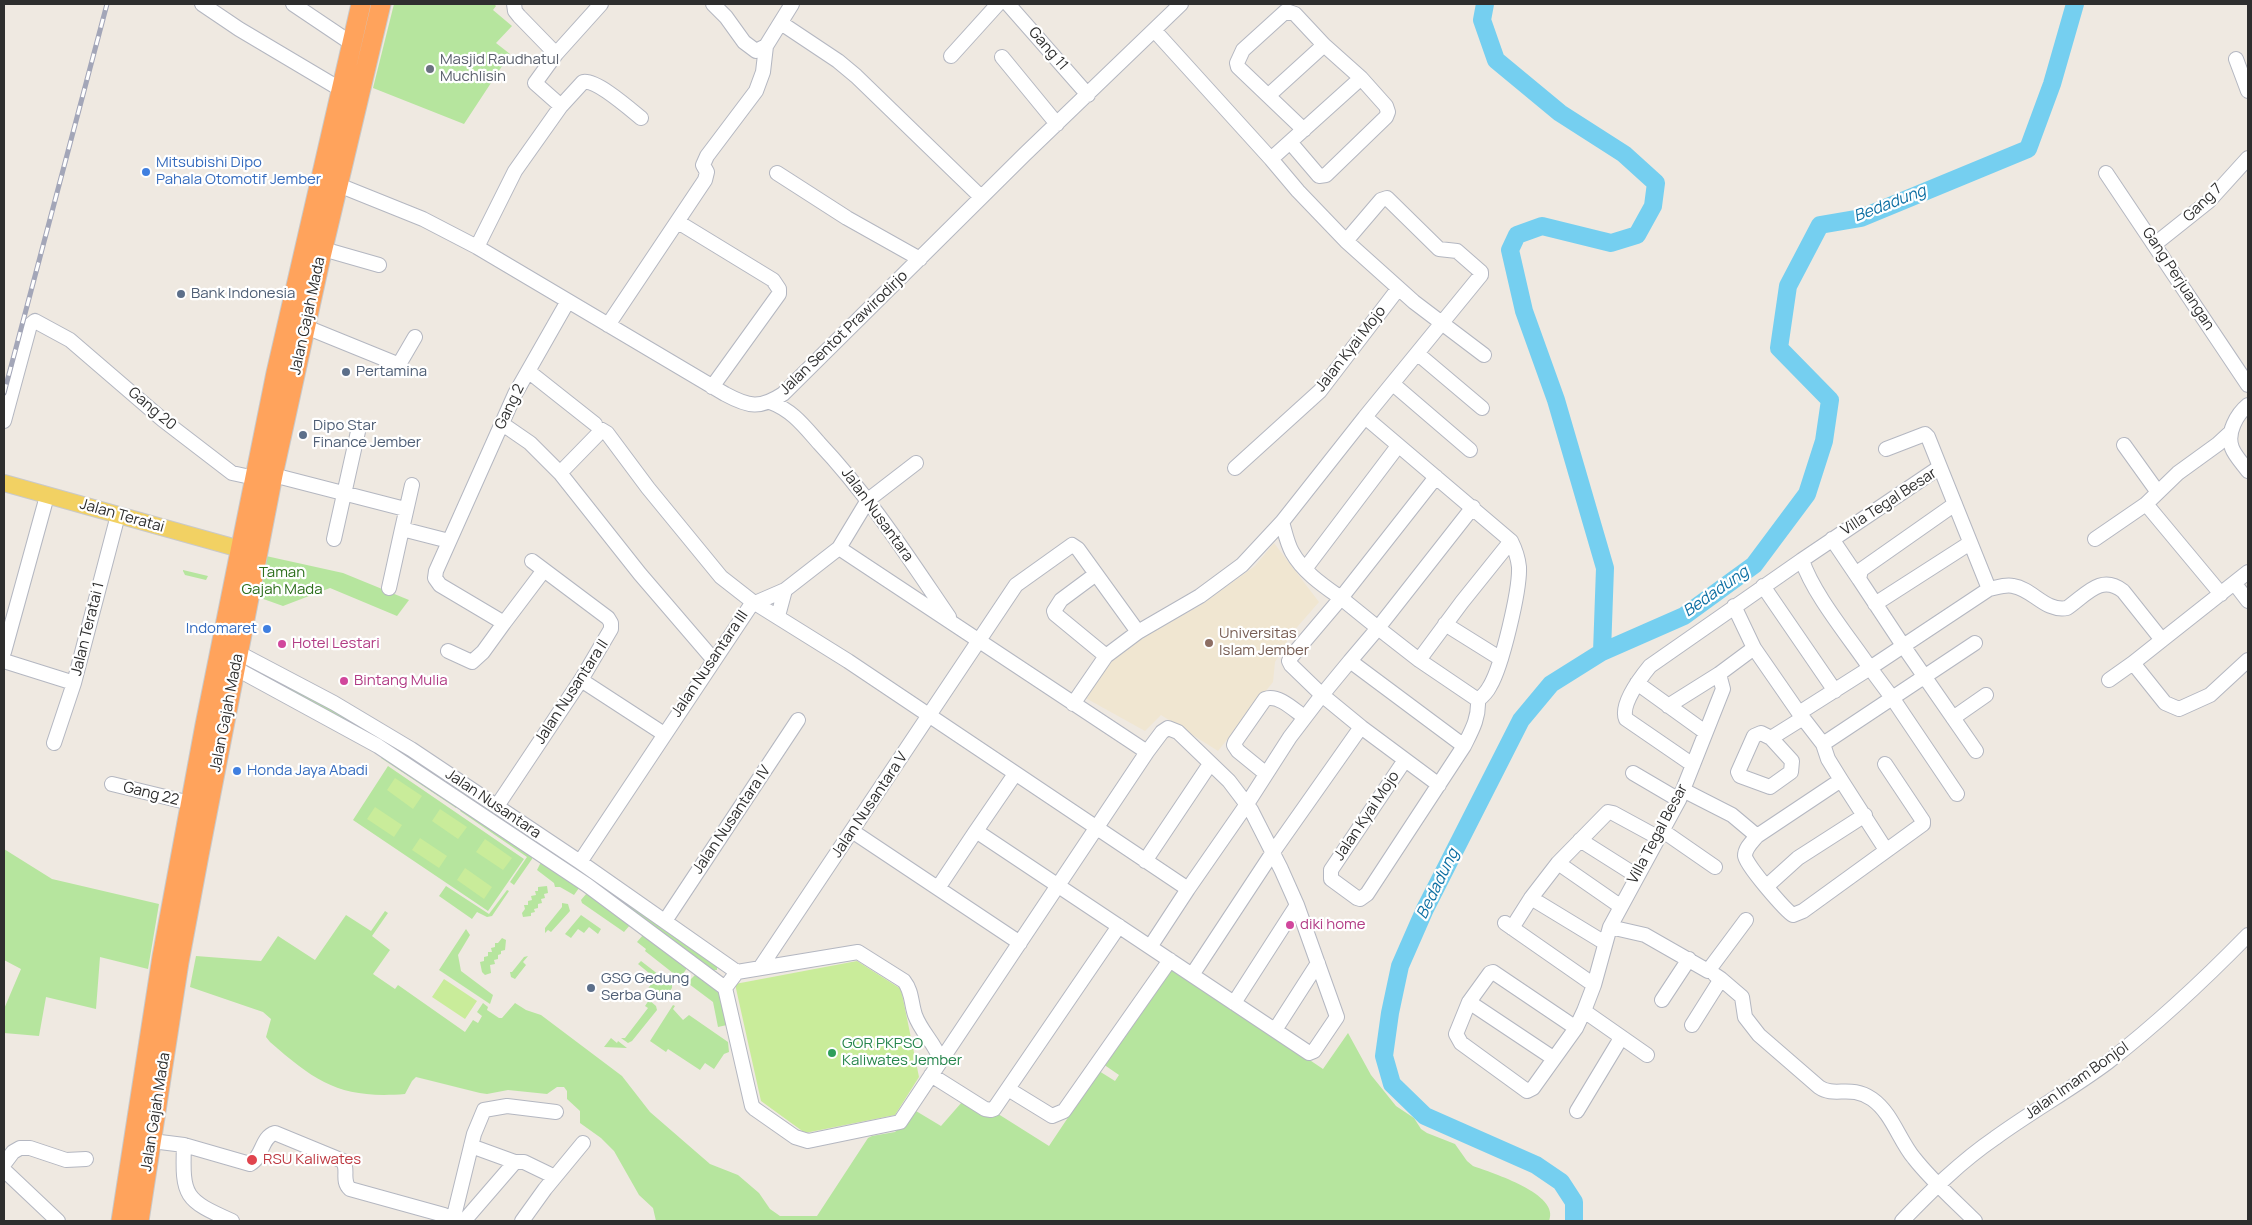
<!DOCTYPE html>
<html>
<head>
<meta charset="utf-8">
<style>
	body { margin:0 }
	#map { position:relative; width:2252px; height:1225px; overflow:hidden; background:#efe9e1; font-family:Manrope,sans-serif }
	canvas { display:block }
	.frame { position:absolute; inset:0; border:5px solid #2e2e2e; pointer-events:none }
</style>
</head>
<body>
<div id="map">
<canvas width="2252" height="1225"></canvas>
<div class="frame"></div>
</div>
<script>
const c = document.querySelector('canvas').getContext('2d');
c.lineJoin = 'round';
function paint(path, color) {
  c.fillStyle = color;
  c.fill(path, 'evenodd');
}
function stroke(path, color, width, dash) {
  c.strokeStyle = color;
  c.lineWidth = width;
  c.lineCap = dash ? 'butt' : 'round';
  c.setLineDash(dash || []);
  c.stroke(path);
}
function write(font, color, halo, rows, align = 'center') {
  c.font = font + ' Manrope,sans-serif';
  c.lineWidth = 4.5;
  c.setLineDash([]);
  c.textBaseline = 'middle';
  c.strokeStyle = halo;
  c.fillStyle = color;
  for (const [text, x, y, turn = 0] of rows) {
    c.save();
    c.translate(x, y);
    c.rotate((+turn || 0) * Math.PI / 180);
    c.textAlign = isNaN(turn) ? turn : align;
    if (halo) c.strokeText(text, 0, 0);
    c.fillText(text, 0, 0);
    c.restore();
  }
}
const education = new Path2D(`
	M1274 543 1319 602 1292 633 1275 662 1273 682 1218 751 1161 715 1145 731 1082 696 1114 654 1201 605 1255 566Z`);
const green = new Path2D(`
	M394 4H494L496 6 493 10 512 26 496 43 510 54 464 124 373 88Z
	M266 556 343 573 409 600 397 616 330 588 283 606 255 596Z
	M183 571V570L208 576 206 580 185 575Z
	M262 671 338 711 377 736 373 737 262 675Z
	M389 742 535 838 607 889 604 890 386 745Z
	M383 756 458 806 456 808 381 758Z
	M388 766 524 859 488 911 353 820Z
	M462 808 532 856V859L514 885 510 882 527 857 460 811Z
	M4 849 52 879 159 904 148 969 100 957 96 1009 46 997 39 1036 4 1033V1009L21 969 4 960Z
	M541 862 579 888 574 895 560 887H555L554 883 537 870Z
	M446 886 489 914 507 890 509 891 492 916 487 917 477 912 472 919 439 896Z
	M547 886 548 893 544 894 545 898 541 899 542 903 538 904V908L534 909 535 912 531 913V916L523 917 522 913 525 909 524 905H528V901L532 900 531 896 536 895 535 891H538V887Z
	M587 893 630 925 624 932 582 903 581 900Z
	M623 899 717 966V970H712L621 903Z
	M562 903 568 904 570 911 551 932 548 930 545 933V928L562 907Z
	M385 911 388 913 372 936 390 950 373 974 395 989 398 985 465 1032 473 1020 478 1023 482 1016 477 1012 483 1003 488 1007 487 1010 499 1018H502L515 1003 526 1010 541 1015 622 1076 650 1112 710 1164 738 1175 759 1193 770 1209 780 1216H817L868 1138 872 1136 895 1132 916 1111 941 1126 962 1102 995 1112 1049 1146 1099 1071 1115 1081 1119 1075 1103 1064 1167 971 1176 970 1323 1069 1348 1033 1371 1075 1396 1106 1414 1118 1421 1129 1427 1133 1455 1144 1467 1161 1473 1166C1492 1173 1561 1194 1549 1221H656L653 1208 639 1195 614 1151 601 1138 580 1123V1111L567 1099V1091L564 1087H557L547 1094 508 1090 487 1094 480 1093 416 1077 412 1081 405 1094C341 1099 317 1083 270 1042L266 1037 271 1019 263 1012 190 987 196 956 261 961 278 936 315 960 346 915 371 931Z
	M581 915 601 929 598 934 589 927 584 933 578 929 571 938 565 934Z
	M466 929 470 935 458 955 461 971 493 995 490 1004 439 970Z
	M643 935 687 968 681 977H678L645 951 646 949 637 942Z
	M502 938 506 940 505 950 501 951V954L498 955V959L494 960 495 964 490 965 491 973 485 975 482 972 480 962 484 961V957L488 956V952H492L491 948 495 947V943H498Z
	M528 956 523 962 526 965 515 979 511 977 510 972H512L524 957Z
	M641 961 672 985V988L661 1002 646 992 651 984 645 979 649 973 638 964Z
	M696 974 720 994 727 1025 718 1027 713 1002 689 984 688 982Z
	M649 1000 656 1006 657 1010 632 1041 628 1043 621 1038H625L648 1008 645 1006Z
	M673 1005 675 1006 673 1009 683 1020 689 1015 728 1042 729 1052 724 1054 714 1069 705 1063 700 1070 668 1049 666 1052 650 1041Z
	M611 1038 617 1043 618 1041 627 1048 604 1047Z`);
const pitch = new Path2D(`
	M395 778 422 796 413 809 387 790Z
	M375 807 402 825 394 837 367 819Z
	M440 809 467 827 458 839 432 821Z
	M420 838 447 856 439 868 412 850Z
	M485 839 512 858 503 870 476 852Z
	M465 868 492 887 484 899 457 880Z
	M857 961 901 989 919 1077 895 1115 805 1133 761 1101 735 984Z
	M444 979 477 1001 465 1019 432 997Z`);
const river = new Path2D(`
	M1485 4 1482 20 1496 60 1560 113 1624 154 1656 183 1653 206 1637 235 1611 243 1542 226 1517 235 1510 250 1524 311 1556 400 1605 568 1602 652
	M1574 1221V1202L1561 1182 1536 1165 1425 1116 1392 1084 1384 1056 1390 1013 1400 966 1425 909 1521 720 1551 684 1602 652 1684 616 1754 565 1807 494 1824 441 1830 400 1779 348 1788 286 1820 225 1861 218 2028 149 2052 84 2075 4`);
const minor = new Path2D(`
	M202 4 239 29 340 89
	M293 4 351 43
	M514 4 515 11 519 16 556 54 601 4
	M713 4 726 17 744 42 756 51 766 46 792 4
	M1008 4 1088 95
	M781 23 838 61 856 76 981 197
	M1154 30 1271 159 1298 191 1346 241 1414 302 1484 355
	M556 54 535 83 561 106
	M951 56 998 4
	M1002 57 1057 124
	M2236 59 2248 91
	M1269 95 1324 45
	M1290 142 1319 176 1326 175 1386 117 1388 112 1386 106 1361 78
	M1271 159 1361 78 1324 45 1295 14 1286 11 1243 50 1237 63 1238 67 1304 130
	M777 173 847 218 920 259
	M2106 173 2248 385
	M331 182 423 219 477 247 725 394C749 407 760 409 783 394L1024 155 1181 4
	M678 222 773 280 779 289V294L712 387
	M1346 241 1381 200 1387 198 1439 249 1457 251 1481 272V275L1365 417 1511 541C1515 549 1518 557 1519 567 1520 590 1502 666 1490 686 1487 692 1483 696 1478 700 1479 718 1472 730 1464 746L1367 894 1360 899 1357 898 1331 879V870L1405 760
	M2155 244 2209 201 2248 158
	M477 247 515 171 561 106 583 82C596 79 630 109 641 118
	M323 249 379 265
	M608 325 705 180 707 172 703 165 707 156 756 91 763 72 766 46
	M306 327 397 364 401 361 415 337
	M1418 354 1482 408
	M528 371 595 424
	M1393 384 1470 450
	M770 402C792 410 804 426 819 443 869 496 908 557 949 617
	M2248 405C2237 414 2226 433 2232 448 2235 456 2243 464 2248 471
	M1365 417 1282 522C1285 532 1287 543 1292 552 1303 572 1324 586 1341 598L1436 477
	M4 421 30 325 35 321 70 340 163 420 232 473 255 478
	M501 423 530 443 560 473 640 574 713 659
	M2124 445 2157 491
	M1886 449 1925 434 1928 437 1940 467
	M1235 468 1320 391 1398 289
	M560 473 602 430 607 433 648 488 721 577 753 602
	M273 475 405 509
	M412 485 402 529 449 541
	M1955 504 1861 570 1859 579 1904 647 1976 751
	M2146 504 2221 594
	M334 539 359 427
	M1832 539 1859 579
	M2095 539 2146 504 2178 473 2218 444 2231 432
	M839 548 1147 752
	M532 561 544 570 504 623 440 585 435 578 436 571 515 394 568 301
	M1305 569 1398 446
	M1096 574 1061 600 1054 611 1055 614 1106 656
	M2235 584 2248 601
	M1763 586 1835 691
	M389 588 402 529
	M755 603 848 661 1188 889 1150 947 976 831 938 888
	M1875 604 1970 543
	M1734 606 1754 648
	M778 616 785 590
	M1445 624 1501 659
	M2162 640 2133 663 2165 703 2179 709 2210 695 2248 660
	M448 651 472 662 483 652 504 623
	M4 652 47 496
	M239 653 334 703 411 749 580 862 737 972
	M1419 660 1462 602 1511 541
	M4 661 74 683
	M1350 661 1378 628 1419 660 1478 700
	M235 668 378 746 587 885 725 988
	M581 680 664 734
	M2109 680 2133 663
	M1637 683 1705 732
	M1073 704 1106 656 1138 632 1200 596 1242 565 1282 522
	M1668 706 1719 674
	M1799 713 1823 744 1828 759 1841 780 1886 850
	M1953 718 1986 695
	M1361 727 1322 695 1350 661 1464 746
	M1761 733 1771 738 1792 761 1791 772 1770 787 1740 776 1738 772 1754 736Z
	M1771 738 1803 718
	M54 743 74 683 118 515
	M1823 744 1975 643
	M1693 765 1626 719C1620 705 1641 677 1650 666L1802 560
	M1265 773 1238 751 1234 745 1235 742 1265 699C1278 694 1293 709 1304 717
	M1633 773 1679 800
	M1841 780 1757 836C1752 842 1745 848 1745 856 1745 864 1786 911 1793 915L1803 911 1923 824V821L1885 764
	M112 784 190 803
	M1683 790 1732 815 1757 836
	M1957 794 1893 699 1870 668 1989 589
	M497 806 581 680 611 629V623L608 618 544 570
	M852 831 1020 943
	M976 831 1015 774
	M1663 831 1715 867
	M1580 840 1637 876
	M1145 861 1210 764
	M580 862 753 602 755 603 785 590 839 548 868 500 916 463
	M1558 863 1620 906
	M1767 886 1798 858 1865 815
	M1188 889 1247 804 1290 737 1322 695 1291 665 1289 661 1291 657 1341 598 1378 628 1473 507
	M665 921 798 720
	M1505 923 1594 985
	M1610 927 1645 935 1708 971 1746 920
	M1512 928 1531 898
	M1605 943 1531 898 1558 863 1608 812 1613 813 1659 838
	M760 968 1016 585 1072 545 1078 549 1138 632
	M1192 975 1273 852 1361 727 1439 785
	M1721 979 1742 997 1745 1017 1759 1035 1819 1087C1835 1098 1850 1084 1872 1099 1892 1113 1899 1140 1914 1158 1932 1181 1955 1201 1975 1221
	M1662 1000 1689 959
	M1469 1002 1553 1058
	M1234 1003 1297 905
	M1584 1011 1647 1055
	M1692 1025 1721 979 1715 975
	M1576 1028 1493 972 1490 973 1469 1002 1456 1034 1461 1043 1527 1091 1533 1088 1576 1028 1584 1011 1594 985 1610 927 1679 800 1723 689 1719 674 1754 648 1799 713 1870 668C1849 637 1813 594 1802 560L1940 467 1989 589C1996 588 2005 584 2013 586 2033 589 2045 612 2067 608 2087 594 2101 574 2123 591L2162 640 2248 572
	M1275 1030 1318 963
	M941 1061C935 1043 921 1032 915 1015 911 1003 912 991 904 981L858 952 737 972 725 988 752 1106 755 1109 795 1137 808 1141 900 1122 1147 752 1162 732 1168 728 1178 732 1229 781 1251 810 1281 869 1297 905 1337 1017 1314 1051 1309 1053 1150 947
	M931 1075 985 1109 991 1110 994 1109 1119 926
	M1008 1089 1052 1116 1064 1111 1170 960
	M1577 1111 1621 1038
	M152 1141 184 1145 250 1164C263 1157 261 1137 275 1133L343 1161C349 1170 341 1181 350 1189L444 1215 457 1221
	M184 1145C182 1197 185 1200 232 1221
	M471 1146 515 1162
	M4 1164 13 1152 20 1148H30L66 1160 86 1159
	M4 1170 58 1221
	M453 1220 474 1134 484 1110 507 1106 556 1112
	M464 1221 515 1162H524L555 1177
	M522 1221 545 1189 583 1143
	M1902 1221C1931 1191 1960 1162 1995 1138 2032 1111 2072 1089 2108 1062 2158 1023 2204 980 2248 935`);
const major = new Path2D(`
	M4 483 240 549`);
const highway = new Path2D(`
	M121 1221 162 957 205 725 276 373 361 4
	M139 1221 179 962 199 855 273 475 320 261 381 4`);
const rail = new Path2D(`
	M4 393 107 4`);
const markers = [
	[430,69,5,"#6b7280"],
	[146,172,5,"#3f7fe0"],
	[181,294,5,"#5c6f8a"],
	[346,372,5,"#5c6f8a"],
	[303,435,5,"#5c6f8a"],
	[267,629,5,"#3f7fe0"],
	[1209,643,5,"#8d6e63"],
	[282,644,5,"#d1479c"],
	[344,681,5,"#d1479c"],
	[237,771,5,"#3f7fe0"],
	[1290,925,5,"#d1479c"],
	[591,988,5,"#5c6f8a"],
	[832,1053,5,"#2e9e5b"],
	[252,1160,6,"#e0444e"]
];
const streetNames = [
	["Gang 11",1048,49,49],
	["Gang 7",2203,203,-44],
	["Gang Perjuangan",2178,279,57],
	["Jalan Gajah Mada",308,316,-78],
	["Jalan Sentot Prawirodirjo",844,333,-44],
	["Jalan Kyai Mojo",1351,349,-52],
	["Gang 2",510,407,-64],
	["Gang 20",152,409,40],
	["Villa Tegal Besar",1889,502,-33],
	["Jalan Nusantara",877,515,54],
	["Jalan Teratai",122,516,16],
	["Jalan Teratai 1",88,629,-76],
	["Jalan Nusantara III",710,664,-56],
	["Jalan Nusantara II",572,692,-57],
	["Jalan Gajah Mada",227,713,-79],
	["Gang 22",151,794,14],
	["Jalan Nusantara",493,804,34],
	["Jalan Nusantara V",870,805,-56],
	["Jalan Kyai Mojo",1367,816,-56],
	["Jalan Nusantara IV",732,820,-56],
	["Villa Tegal Besar",1658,834,-62],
	["Jalan Imam Bonjol",2077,1081,-35],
	["Jalan Gajah Mada",156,1112,-81]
];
const worshipNames = [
	["Masjid Raudhatul",440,60],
	["Muchlisin",440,77]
];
const shopNames = [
	["Mitsubishi Dipo",156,163],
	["Pahala Otomotif Jember",156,180],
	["Indomaret",257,629,"right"],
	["Honda Jaya Abadi",247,771]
];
const serviceNames = [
	["Bank Indonesia",191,294],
	["Pertamina",356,372],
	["Dipo Star",313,426],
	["Finance Jember",313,443],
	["GSG Gedung",601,979],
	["Serba Guna",601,996]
];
const parkNames = [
	["Taman",282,573],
	["Gajah Mada",282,590]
];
const educationNames = [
	["Universitas",1219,634],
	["Islam Jember",1219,651]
];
const hotelNames = [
	["Hotel Lestari",292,644],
	["Bintang Mulia",354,681],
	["diki home",1300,925]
];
const leisureNames = [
	["GOR PKPSO",842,1044],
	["Kaliwates Jember",842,1061]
];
const healthNames = [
	["RSU Kaliwates",263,1160]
];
const waterNames = [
	["Bedadung",1890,204,-21],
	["Bedadung",1716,592,-35],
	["Bedadung",1438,884,-64]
];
paint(education, '#f0e6d1');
paint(green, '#b6e59e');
paint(pitch, '#c9ec9a');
stroke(river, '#75cff0', 18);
stroke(minor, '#b4b7c1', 16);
stroke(major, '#c9c9c9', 18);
stroke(highway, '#c9c9c9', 21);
stroke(minor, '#fff', 14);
stroke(major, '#f2d163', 16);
stroke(highway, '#ffa35c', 19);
stroke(rail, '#a3a6b8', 5);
stroke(rail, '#fff', 3, [9]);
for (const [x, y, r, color] of markers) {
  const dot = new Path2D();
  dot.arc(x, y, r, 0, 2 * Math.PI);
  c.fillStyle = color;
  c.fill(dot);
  stroke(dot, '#fff', 2);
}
write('15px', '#2e2e2e', '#fff', streetNames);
write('15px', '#5b616d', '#fff', worshipNames, 'left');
write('15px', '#366cbe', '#fff', shopNames, 'left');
write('15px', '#4e5e75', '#fff', serviceNames, 'left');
write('15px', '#2c6e1b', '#fff', parkNames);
write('15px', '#785e54', '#fff', educationNames, 'left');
write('15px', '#b23c85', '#fff', hotelNames, 'left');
write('15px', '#27864d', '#fff', leisureNames, 'left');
write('15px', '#be3a42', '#fff', healthNames, 'left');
write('italic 16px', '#0d6fa3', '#fff', waterNames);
</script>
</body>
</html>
